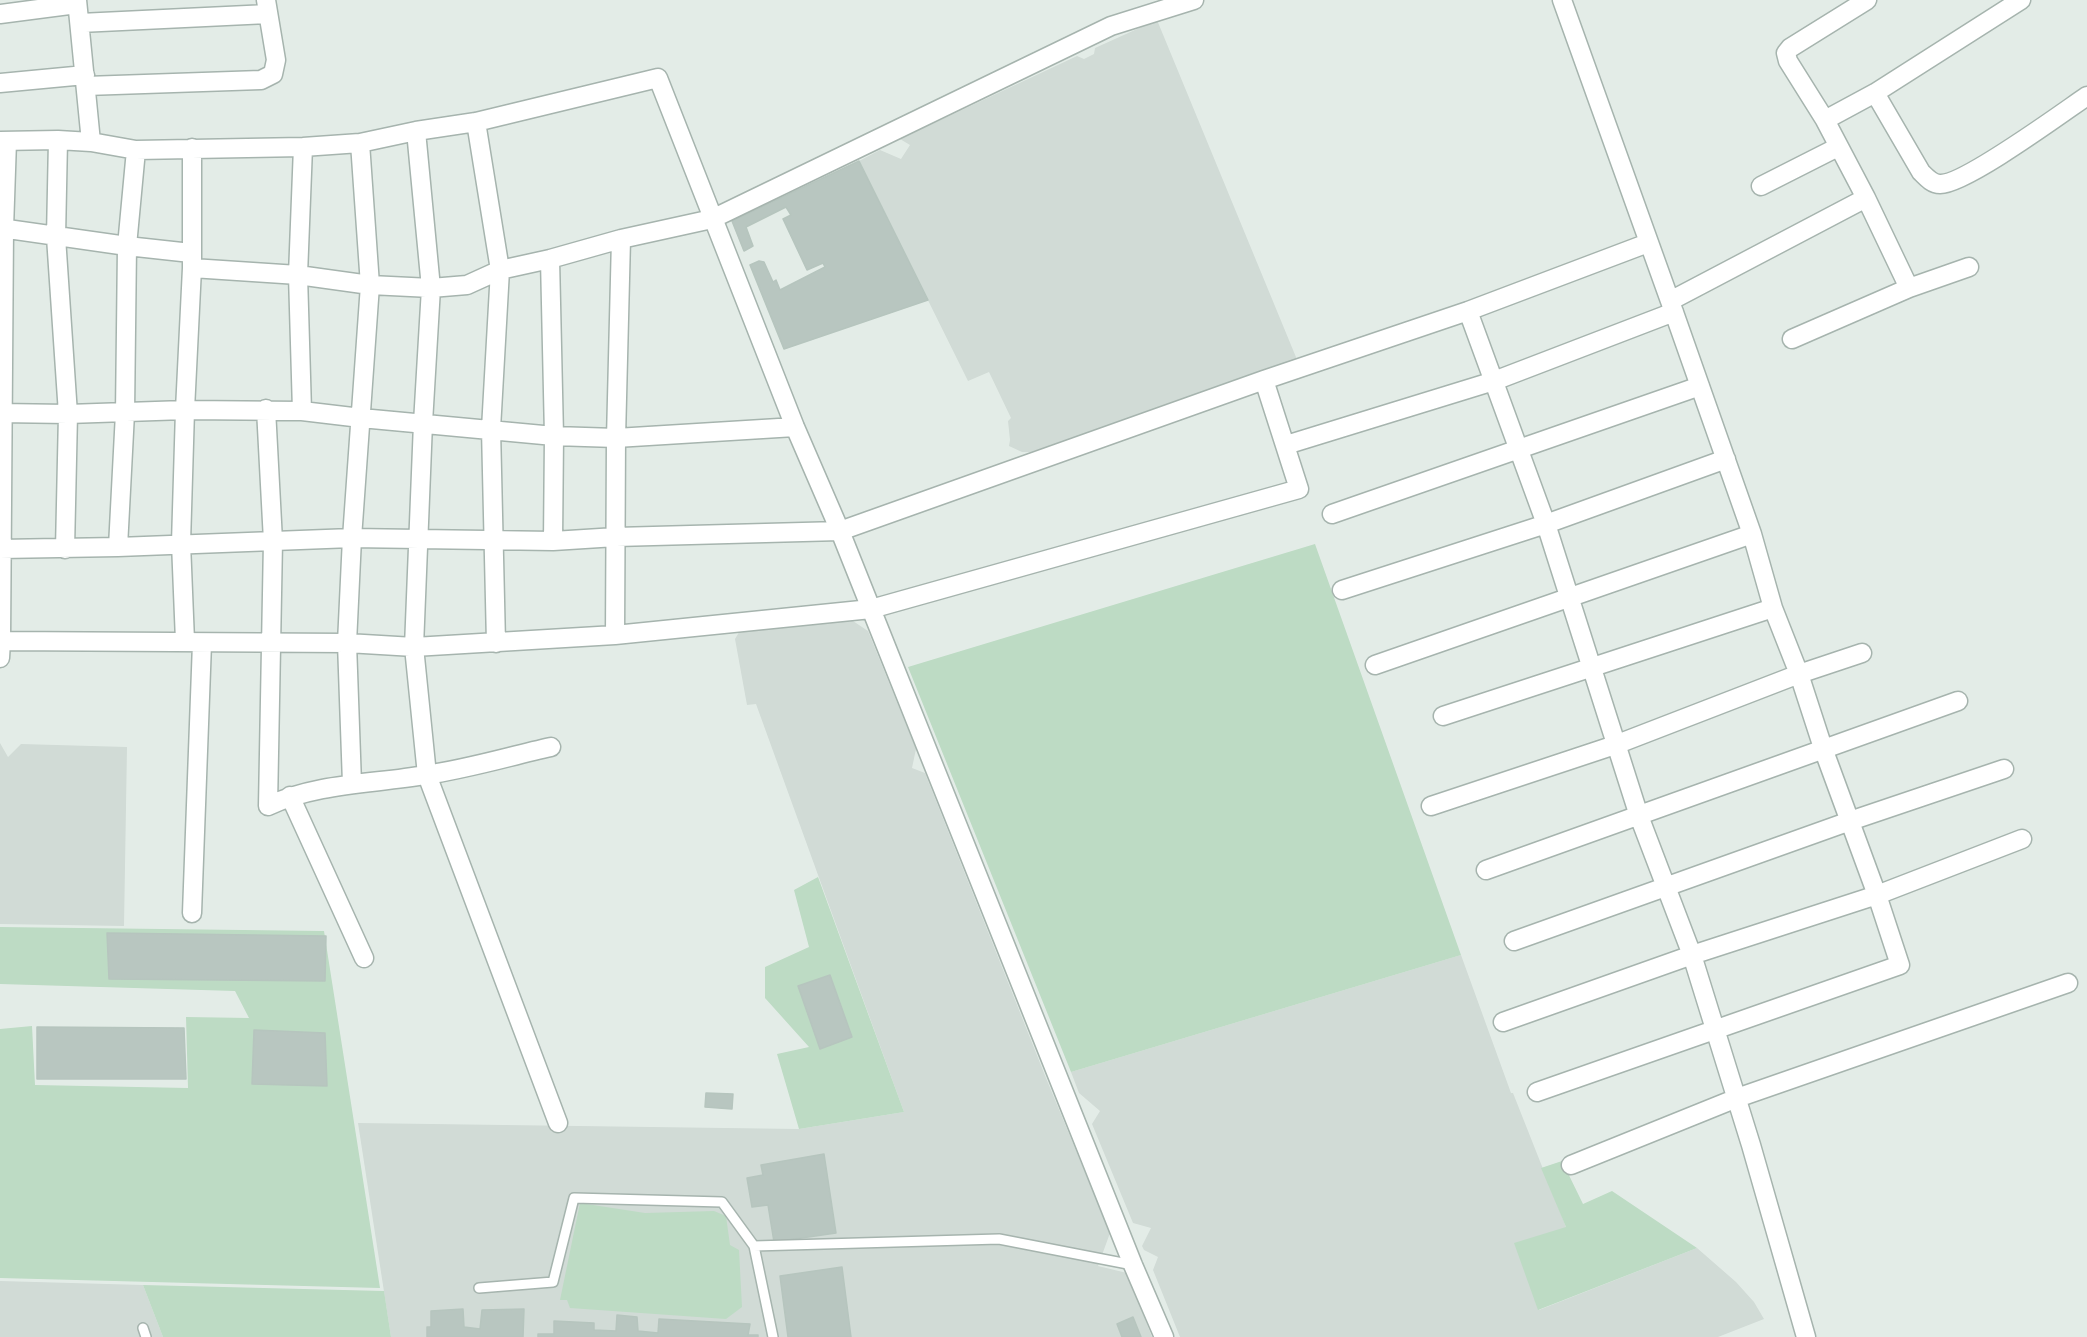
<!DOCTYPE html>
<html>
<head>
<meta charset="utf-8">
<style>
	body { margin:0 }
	canvas { display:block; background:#e3ece7 }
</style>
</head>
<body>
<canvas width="2087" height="1337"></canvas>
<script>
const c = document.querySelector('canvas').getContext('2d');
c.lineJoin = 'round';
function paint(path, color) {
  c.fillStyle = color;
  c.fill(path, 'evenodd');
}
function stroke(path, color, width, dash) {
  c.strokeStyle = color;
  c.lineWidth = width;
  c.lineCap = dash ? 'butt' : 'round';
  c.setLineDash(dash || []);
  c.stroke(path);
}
const built = new Path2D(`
	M1157 20 1298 362 1031 452H1022L1009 446 1010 440 1008 421 1011 418 989 372 968 381 859 161 880 150 901 159 910 145 900 139 1077 56 1084 59 1094 54 1095 48Z
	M853 621 868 631 916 749 912 768 925 773 1046 1078 1110 1233 1098 1266 1127 1273 1152 1337H391L358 1123 799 1129 904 1112 756 704 747 705 735 639 741 629Z
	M0 743 8 757 21 744 127 747 124 926 0 924Z
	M1461 955 1511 1093H1513L1566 1227 1539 1310 1697 1248 1736 1282 1754 1302 1764 1319 1718 1337H1180L1153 1270 1158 1257 1144 1250 1142 1246 1151 1228 1133 1223 1092 1124 1100 1111 1079 1093 1071 1072Z
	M0 1281 143 1285 163 1337H0Z`);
const green = new Path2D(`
	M1315 544 1461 955 1071 1072 908 667Z
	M818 877 904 1112 799 1129 777 1054 809 1047 765 998V967L809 947 794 890Z
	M0 927 324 931 380 1288 0 1278V1029L32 1026 35 1085 188 1088 186 1017 249 1018 235 991 0 984Z
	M1562 1161 1583 1204 1612 1191 1697 1248 1538 1310 1514 1243 1566 1227 1541 1168Z
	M580 1203 645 1213 714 1211 726 1216 730 1245 739 1250 742 1307 726 1319 570 1308 567 1300H560Z
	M143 1285 384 1291 391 1337H163Z`);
const building = new Path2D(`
	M859 161 928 300 784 349 750 265 759 261 764 262 773 282 776 280 780 290 825 267 823 263 807 270 783 219 791 215 786 207 746 227 753 246 744 251 732 221Z
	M107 933 326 936 325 981 109 979Z
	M830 975 852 1037 820 1049 798 986Z
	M37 1027 184 1028 186 1079H37Z
	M254 1030 325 1033 327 1086 252 1084Z
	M706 1093 733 1094 732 1109 705 1107Z
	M824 1154 836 1233 774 1242 768 1205 752 1207 747 1178 763 1175 761 1165Z
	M842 1267 851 1337H788L780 1276Z
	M463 1309 464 1327 480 1329 482 1310 524 1309 523 1337H427V1327H431V1311Z
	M617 1315 637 1317 638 1331 658 1333 659 1319 750 1324 748 1335H758V1337H538V1334H554V1321L594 1323V1330L616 1331Z
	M1133 1317 1141 1337H1122L1117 1324Z`);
const lane = new Path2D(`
	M754 1246 999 1239 1133 1265
	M479 1288 553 1282 574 1198 722 1202 754 1246 773 1337
	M143 1328 146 1337`);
const street = new Path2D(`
	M77 0 91 142
	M1867 0 1790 48 1786 53 1788 61 1825 120 1866 198 1909 288
	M0 14 77 4
	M80 23 268 14
	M0 83 85 75
	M86 86 261 80 273 74 276 60 266 0
	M1875 93 1921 172C1926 177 1932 184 1940 184 1964 185 2062 113 2087 96
	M1825 120 1875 93 2021 0
	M476 122 500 270 491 429 496 643
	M416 131 431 288 423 423 414 647 427 775 558 1123
	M58 140 56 237 68 414 65 549
	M0 141 58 140 91 142 136 150 303 147 360 143 416 131 476 122 658 78 795 427 840 531 1133 1265 1164 1337
	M1761 186 1838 147
	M0 228 127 246 191 253
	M550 259 554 436 553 541
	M192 268 298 275 370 285 431 288 467 285 500 270 550 259 621 239 712 219 1111 26 1194 0
	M1670 301 1866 198
	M1468 311 1546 524 1639 816 1692 955 1751 1145 1806 1337
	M1792 339 1909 288 1969 267
	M266 409 273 541 268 806C317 783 373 784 425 775 468 769 510 756 551 747
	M302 411 298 275 303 147
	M0 413 68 414 185 410 302 411 361 418 554 436 616 438 795 427
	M1286 445 1494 381 1674 312
	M1332 514 1700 386
	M118 547 125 413 127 246 136 150
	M0 549 118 547 352 538 553 541 616 537 840 531 1264 380 1468 311 1648 243
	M1342 590 1546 524 1726 459
	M615 635 616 438 621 239
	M1 641 4 229 7 141
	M185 641 181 543 185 410 192 268V148
	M0 658 1 641 347 643 414 647 615 635 871 609 1299 489 1264 380
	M1375 665 1752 534
	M1443 716 1773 608
	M352 784 347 643 352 538 370 285 360 143
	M290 796 364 958
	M1431 806 1615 745 1799 674 1862 653
	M1486 870 1958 701
	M192 913 202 643
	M1514 941 1850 821 2004 769
	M1503 1022 1692 955 1877 895 2022 839
	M1537 1092 1900 965 1877 895 1824 751 1799 674 1773 608 1752 534 1670 301 1562 0
	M1571 1165 1737 1098 2068 983`);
paint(built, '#d1dbd6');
paint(green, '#bddbc4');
paint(building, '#b8c6c0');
stroke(building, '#b6c5be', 1.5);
stroke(lane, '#a6b4ae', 12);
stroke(street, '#a6b4ae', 21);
stroke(lane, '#fff', 9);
stroke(street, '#fff', 18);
</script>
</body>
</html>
